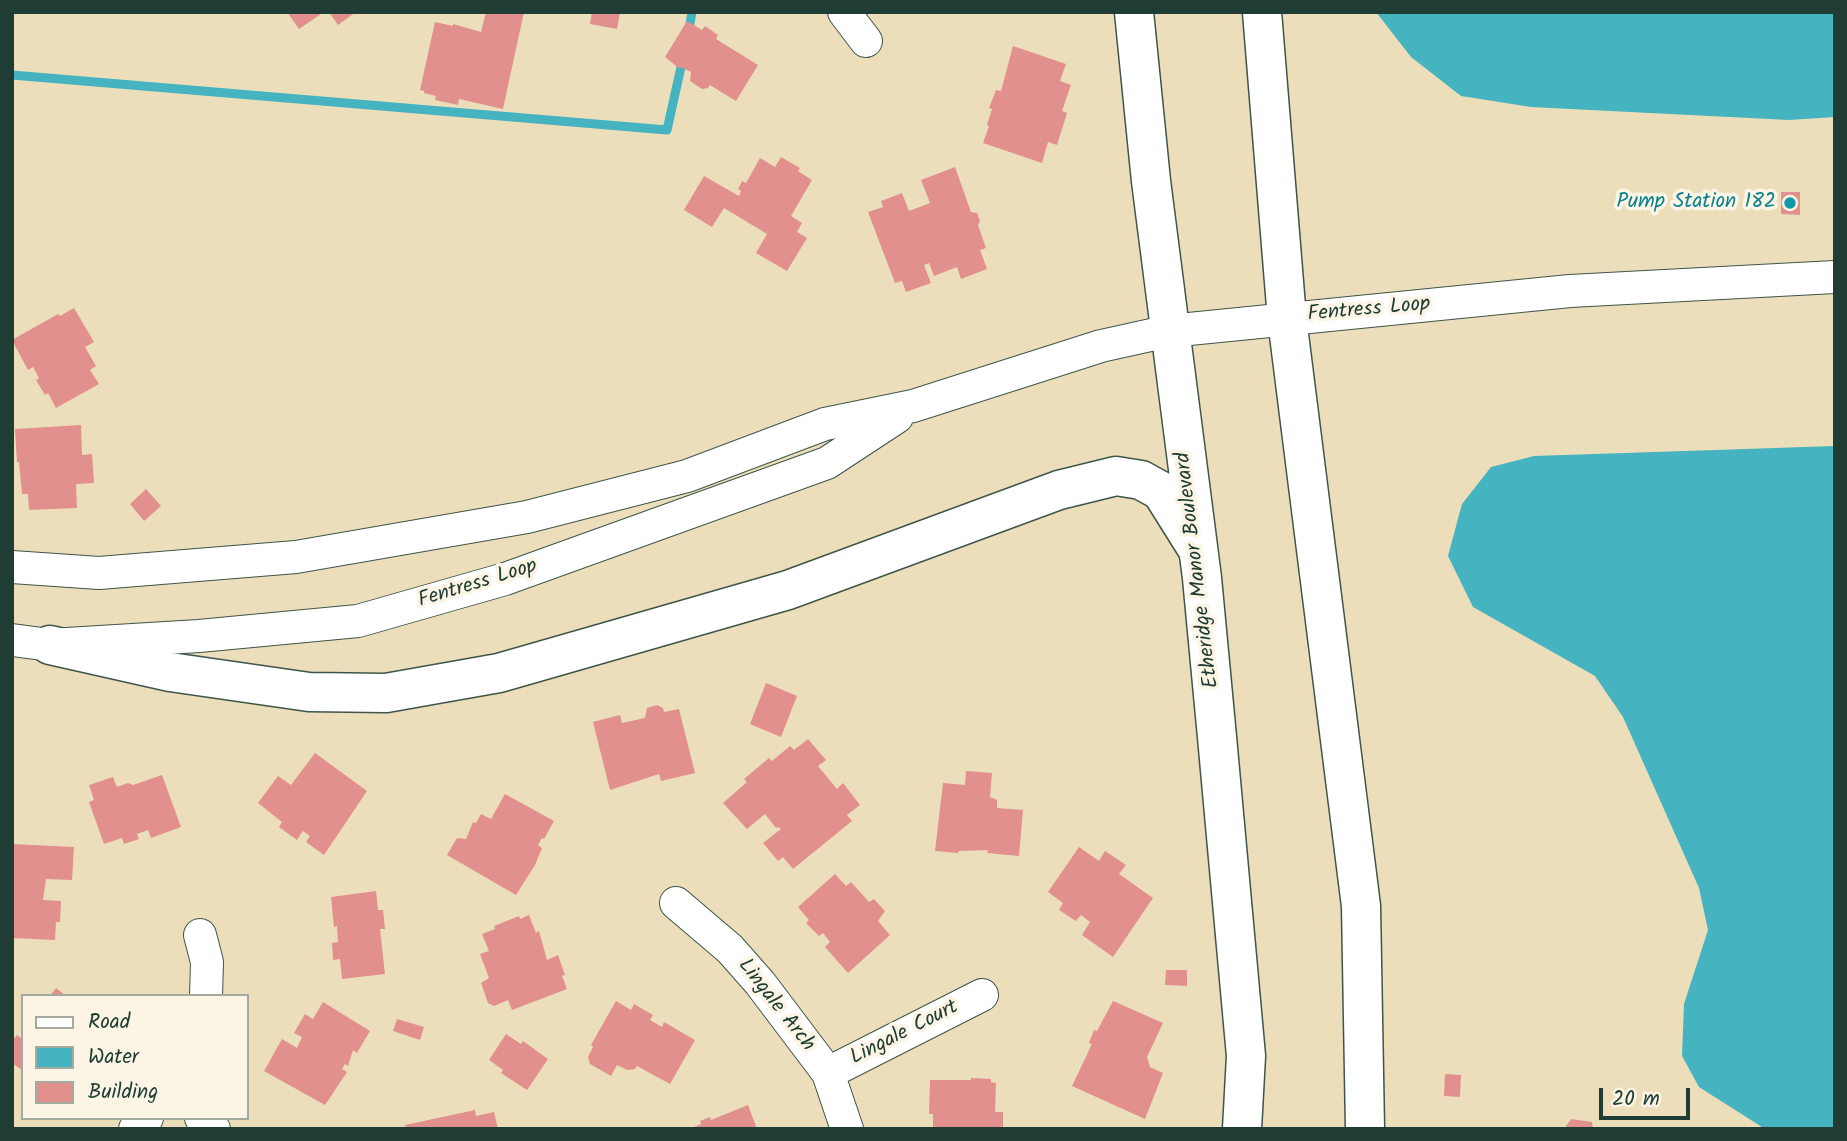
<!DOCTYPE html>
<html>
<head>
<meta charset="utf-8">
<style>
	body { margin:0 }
	#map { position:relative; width:1847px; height:1141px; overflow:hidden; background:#ecdebb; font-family:Kalam,sans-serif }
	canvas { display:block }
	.frame { position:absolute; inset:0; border:14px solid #1f3d34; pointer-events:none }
	.legend { position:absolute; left:21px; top:994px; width:228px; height:126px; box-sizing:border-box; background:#fcf5e5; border:2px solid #a4ab9e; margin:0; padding:9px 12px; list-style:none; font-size:21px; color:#1f3d34 }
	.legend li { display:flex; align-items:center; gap:14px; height:35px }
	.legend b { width:35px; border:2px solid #a4ab9e }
	.scale { position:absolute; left:1599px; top:1088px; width:91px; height:32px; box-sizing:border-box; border:4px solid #1f3d34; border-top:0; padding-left:9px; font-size:21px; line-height:24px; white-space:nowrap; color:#1f3d34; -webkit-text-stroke:5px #fcf5e5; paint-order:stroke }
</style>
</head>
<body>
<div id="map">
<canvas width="1847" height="1141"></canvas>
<div class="frame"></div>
<ul class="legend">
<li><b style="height:9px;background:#fff"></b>Road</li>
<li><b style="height:19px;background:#45b3c0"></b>Water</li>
<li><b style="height:19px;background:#e1908e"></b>Building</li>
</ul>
<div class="scale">20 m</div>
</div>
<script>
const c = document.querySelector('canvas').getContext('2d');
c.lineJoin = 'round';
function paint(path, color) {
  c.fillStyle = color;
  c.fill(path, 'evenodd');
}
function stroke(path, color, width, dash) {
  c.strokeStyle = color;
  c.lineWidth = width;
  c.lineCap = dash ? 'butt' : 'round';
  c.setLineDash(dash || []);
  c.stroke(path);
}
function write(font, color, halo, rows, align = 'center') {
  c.font = font + ' Kalam,sans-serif';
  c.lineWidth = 7;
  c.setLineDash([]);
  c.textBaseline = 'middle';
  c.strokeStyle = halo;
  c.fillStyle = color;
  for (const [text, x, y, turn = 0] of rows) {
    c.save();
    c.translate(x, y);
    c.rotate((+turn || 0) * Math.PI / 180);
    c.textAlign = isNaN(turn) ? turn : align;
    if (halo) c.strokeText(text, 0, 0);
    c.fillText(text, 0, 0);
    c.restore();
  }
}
const water = new Path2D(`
	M1376 12H1835V117L1789 120 1531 107 1461 96 1411 57Z
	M1835 446V1129H1765L1699 1087 1682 1056 1684 1004 1708 930 1699 888 1623 717 1595 676 1473 607 1448 556 1462 504 1491 467 1534 456Z`);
const stream = new Path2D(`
	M688 35 692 12
	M12 75 667 130 683 58`);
const building = new Path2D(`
	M287 12H324L299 29Z
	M329 12H356L338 25Z
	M486 12H524L503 109 459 99 458 105 435 100 436 96 424 93V91L420 90 435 22 453 26V24L481 32Z
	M592 12H620L617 29 590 24Z
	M687 21 702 30 705 26 718 35 716 39 758 65 736 101 710 85 708 88 702 89 690 81 691 72 681 67 680 69 665 57Z
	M1013 46 1066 64 1060 81 1071 85 1062 111 1067 113 1057 145 1048 142 1042 163 983 143 989 126 987 125 992 109 989 108 996 90 1001 91Z
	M781 157 800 168 798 171 812 180 791 216 802 223 797 232 807 238 787 271 756 253 767 234 724 208 712 227 684 210 704 176 739 196 741 191 738 189 742 181 746 183 760 158 775 167Z
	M955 167 971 212 977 213 980 221 978 225 986 248 980 250 987 269 961 279 957 267 934 276 929 263 924 265 931 283 906 292 902 281 895 283 868 212 883 207 881 201 902 193 909 211 930 203 921 180Z
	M1781 192H1800V215L1781 214Z
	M74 308 94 342 85 347 96 366 90 370 99 384 56 408 48 393 45 395 36 380 39 378 33 367 28 370 12 340 58 314 60 316Z
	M81 425 82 455 92 454 94 483 76 484 77 508 29 510 28 494H22L19 462H17L15 429Z
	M146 489 161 506 144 521 130 504Z
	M766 683 797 696 781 737 750 724Z
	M657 705 663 708 664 712 679 709 695 773 661 781 659 774 610 790 593 722 620 715 622 723 645 718 647 708Z
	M808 739 826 760 818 766 837 789 843 783 860 805 847 815 852 821 793 869 783 857 778 861 763 843 781 829 778 827 776 828 765 814 747 829 723 803 747 782 744 779 769 758 772 761 790 746 794 750Z
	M315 753 367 791 324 855 306 842 310 836 303 831 297 840 279 827 282 822 258 803 278 776 291 785Z
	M966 771 992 773 990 797 997 800V808L1023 810 1019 856 987 853 988 850 959 851 958 853 935 851 943 783 965 785Z
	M162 775 181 827 151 838 148 830 137 834 139 839 124 844 122 838 104 844 89 802 94 800 89 785 113 777 117 787 128 783 133 785Z
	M505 794 554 821 544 839 542 838 538 845 542 848 535 865 516 895 447 855 457 838 466 839 473 822 476 823 481 814 491 819Z
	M12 844 74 847 72 880 46 879 43 900 61 901 60 922H56L55 940 12 938Z
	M1079 847 1099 861 1105 851 1126 865 1119 874 1153 898 1113 957 1082 935 1090 922 1081 915 1076 921 1059 910 1063 903 1048 892Z
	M835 874 846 886 851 882 869 902 874 899 885 911 878 921 890 935 848 973 825 947 830 942 823 933 819 936 806 923 809 920 798 907Z
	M376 891 378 910H383L385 929H380L385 974 342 979 340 959 333 960 332 943 338 942 337 926 334 927 331 897Z
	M529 915 536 933 539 931 547 960 558 955 565 975 562 976 567 989 512 1010 508 1000 494 1006 488 1003 481 983 489 978 480 954 489 951 482 934 495 929 494 926 519 916 520 919Z
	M1166 970H1187V986L1165 985Z
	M56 988 66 996H50Z
	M616 1001 631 1010 634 1004 653 1015 650 1020 662 1027 664 1022 695 1040 670 1084 637 1066 635 1069 627 1070 617 1065 611 1076 590 1064 588 1057 593 1047 591 1045Z
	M1113 1001 1163 1023 1147 1057 1150 1067 1163 1073 1145 1119 1072 1086 1092 1044 1089 1043 1094 1030 1097 1031Z
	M323 1002 370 1031 357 1053 353 1050 348 1066 345 1064 342 1069 347 1072 325 1105 264 1071 282 1039 297 1048 302 1037 294 1033 305 1014 313 1019Z
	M397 1019 424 1027 420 1040 393 1031Z
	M506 1034 521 1044 523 1041 548 1059 527 1090 501 1073 503 1070 489 1060Z
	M17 1035 21 1038 23 1036V1071L12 1063V1041Z
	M1445 1074 1461 1075 1460 1097 1444 1096Z
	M971 1078 991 1079V1082L996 1083 995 1112H1003V1129H933V1114H929L930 1080H971Z
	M748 1105 757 1129H694V1127L701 1124 700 1121 710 1117 711 1120Z
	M475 1110 476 1116 494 1112 498 1129H406L405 1125Z
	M1571 1119 1592 1122 1593 1129H1564Z`);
const minor = new Path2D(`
	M844 12 866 41
	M12 567 99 573 296 557 527 517 687 476 825 424 913 406 1101 346 1169 331 1570 291 1835 277
	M12 640 50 645 199 636 358 621 505 579 827 463 897 417
	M676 903 730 949 760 983 828 1073 847 1129
	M200 935 207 962 206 996
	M828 1073 982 995
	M201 1118 214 1129
	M135 1129 147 1118`);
const major = new Path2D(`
	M1134 12 1151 181 1202 578 1217 737 1246 1056 1242 1129
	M1262 12 1287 319 1361 906 1365 1129
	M50 645 170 672 309 692 386 693 499 673 788 590 1059 490 1116 476 1141 480 1161 491 1198 550`);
const markers = [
	[1790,203,7,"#0f9aa8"]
];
const cultureNames = [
	["Pump Station 182",1776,203]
];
const streetNames = [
	["Fentress Loop",1369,311,-5],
	["Etheridge Manor Boulevard",1199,570,-97],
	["Fentress Loop",478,585,-17],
	["Lingale Arch",775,1006,52],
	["Lingale Court",905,1034,-27]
];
paint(water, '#45b3c0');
stroke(stream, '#45b3c0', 9);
paint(building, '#e1908e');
stroke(minor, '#3e5548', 34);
stroke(major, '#3e5548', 41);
stroke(minor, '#fff', 32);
stroke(major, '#fff', 38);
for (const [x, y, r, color] of markers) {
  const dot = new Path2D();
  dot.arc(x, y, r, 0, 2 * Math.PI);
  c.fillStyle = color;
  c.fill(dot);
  stroke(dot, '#fcf5e5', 2.5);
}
write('21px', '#0d838f', '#fcf5e5', cultureNames, 'right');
write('21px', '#1f3d34', '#fcf5e5', streetNames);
</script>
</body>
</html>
